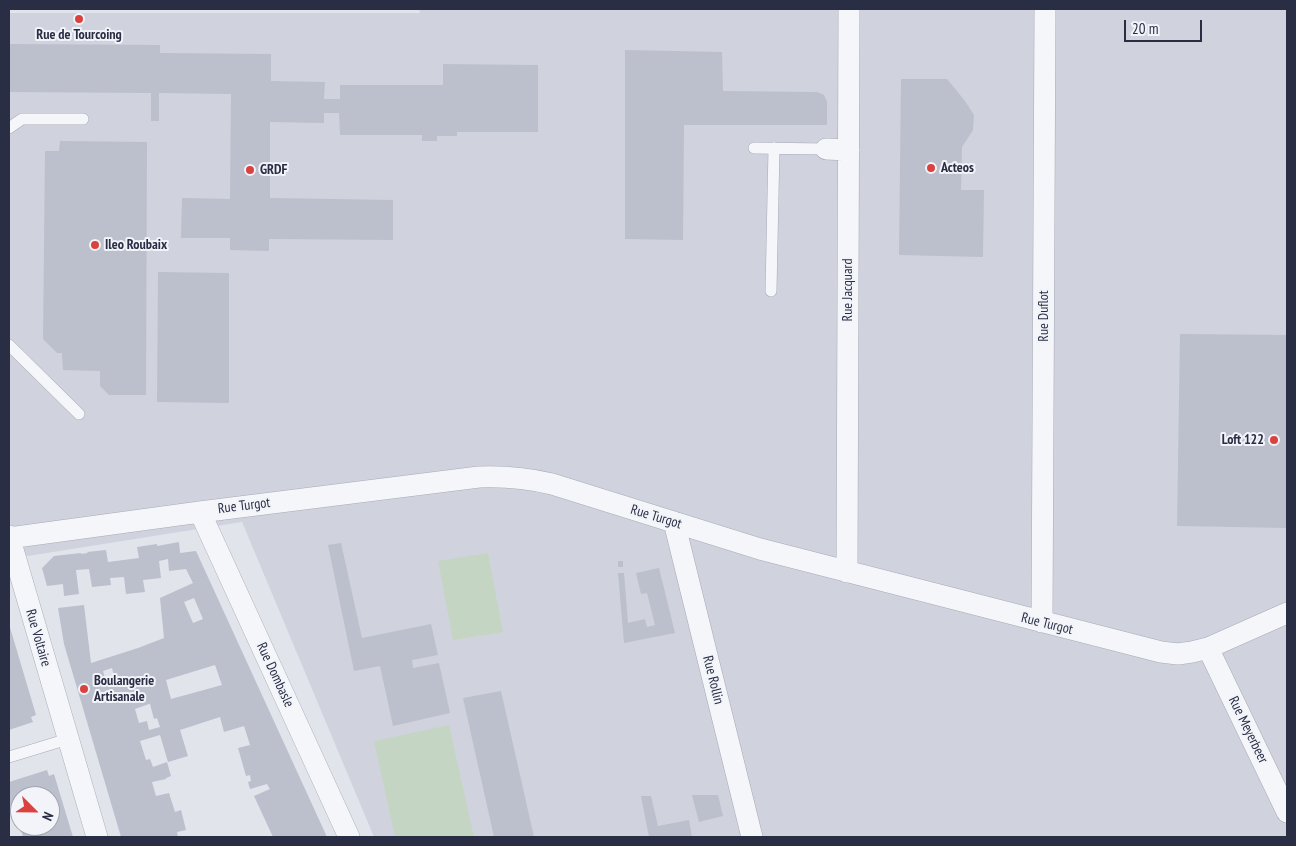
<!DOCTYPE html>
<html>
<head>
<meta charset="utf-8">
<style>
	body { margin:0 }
	#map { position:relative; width:1296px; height:846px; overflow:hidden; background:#e2e4ec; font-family:"PT Sans Narrow",sans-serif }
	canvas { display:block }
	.frame { position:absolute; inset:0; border:10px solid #292e45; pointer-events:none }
	.north { position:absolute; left:10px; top:786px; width:50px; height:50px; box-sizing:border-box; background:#f2f4f9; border:1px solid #a2a5b1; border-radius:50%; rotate:113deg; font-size:14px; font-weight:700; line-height:20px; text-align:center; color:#292e45 }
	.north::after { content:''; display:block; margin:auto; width:18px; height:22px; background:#d9423f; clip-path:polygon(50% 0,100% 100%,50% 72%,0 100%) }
	.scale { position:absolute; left:1124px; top:20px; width:78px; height:22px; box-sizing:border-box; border:2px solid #292e45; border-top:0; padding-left:6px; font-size:15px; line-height:18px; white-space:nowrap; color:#292e45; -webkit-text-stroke:4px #f2f4f9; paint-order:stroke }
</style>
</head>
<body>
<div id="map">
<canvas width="1296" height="846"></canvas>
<div class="frame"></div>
<div class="north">N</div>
<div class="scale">20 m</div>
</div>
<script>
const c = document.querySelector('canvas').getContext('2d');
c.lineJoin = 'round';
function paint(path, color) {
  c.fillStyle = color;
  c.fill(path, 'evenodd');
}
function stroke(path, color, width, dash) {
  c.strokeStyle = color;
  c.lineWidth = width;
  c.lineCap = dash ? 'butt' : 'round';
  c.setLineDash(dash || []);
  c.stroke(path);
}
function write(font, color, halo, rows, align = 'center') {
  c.font = font + ' "PT Sans Narrow",sans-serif';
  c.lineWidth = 4;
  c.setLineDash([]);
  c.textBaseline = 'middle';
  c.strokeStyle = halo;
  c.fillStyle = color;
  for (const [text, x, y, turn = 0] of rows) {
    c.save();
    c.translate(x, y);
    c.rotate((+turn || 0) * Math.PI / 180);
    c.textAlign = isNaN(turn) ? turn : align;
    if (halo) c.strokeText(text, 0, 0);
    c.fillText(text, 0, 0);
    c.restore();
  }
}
const built = new Path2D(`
	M419 9H1287V837H374L242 522 9 559V13H420Z`);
const green = new Path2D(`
	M488 553 503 632 453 640 438 561Z
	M449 725 474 837H395L374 741Z`);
const building = new Path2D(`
	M9 44 160 45V53L271 54V81L325 82 324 99H340V85H443V64L538 65V132H457V136H437V141H422V135H340L339 113H324V123L270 122V198L393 200V240L269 239V251L230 250V238H181L182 198 230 199 231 94 159 93V121H151V93L9 92Z
	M625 50 722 52 723 91 817 92 824 95 827 102V125H684L683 240 625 239Z
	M901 79H947L965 101 974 115 973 130 962 147 961 190H984L983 257 899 255Z
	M60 141 147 142 146 395H109L100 386V371L63 370 62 353H57L43 339 45 151H59Z
	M158 272 229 273V403L157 402Z
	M1180 334 1287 335V528L1177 526Z
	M179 542 180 553 196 551 327 837H273L254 796 270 789 267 784 250 789 248 782 251 781 250 775 246 776 238 748 250 745 244 726 224 732 220 717 180 730 188 756 168 762 160 735 140 741 146 760 150 759 153 767 167 762 171 776 166 778V779L152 782 156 796 169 793 175 812 181 810 186 830 177 832 178 837H121L64 644 58 608 84 605 91 663 138 648 164 638 160 598 193 583 186 569 169 571 168 559 159 561 161 578 143 580 145 592 126 594 124 577 110 578 111 585 92 587 89 569 76 570 79 594 64 596 63 584 47 586 42 568 54 556 81 553V554L88 553 87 552 106 550 108 562 139 558 137 547 157 544V546ZM194 598 203 619 193 623 184 602ZM215 665 222 685 171 699 166 680ZM112 668 114 676 105 678 103 671ZM149 704H150L154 719 157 718 160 727 149 730 147 721 139 723 135 709Z
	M341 543 362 638 431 624 438 655 412 660 413 668 439 663 450 713 393 726 380 666 354 671 328 545Z
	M618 561H623V567H618Z
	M659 568 675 633 624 643 618 573H624L628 623 645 619 647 627 655 625 647 593 641 594 636 573Z
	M9 624 36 715 31 717 33 722 9 730Z
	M501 691 534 837H494L463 698Z
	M47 770 49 776 54 774 73 837H23L20 826H50V796H20V803L9 807V782Z
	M692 795H718L723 816 699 822Z
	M641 796H651L658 826 689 820 692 837H649Z`);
const service = new Path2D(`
	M9 128 22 119H83
	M754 148 826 149
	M771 291 774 148
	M9 345 79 414
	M9 757 68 739`);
const minor = new Path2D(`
	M826 149 849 150
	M200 512 349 837
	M674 522 752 837
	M9 536 97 837
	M9 538 200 512 479 477C504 476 527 478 552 484L760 549 1161 652 1178 654 1192 652 1208 648 1287 613
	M847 572 849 9
	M1042 622 1045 9
	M1208 648 1287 812`);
const markers = [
	[79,19,5,"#d9423f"],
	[931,168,5,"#d9423f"],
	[250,170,5,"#d9423f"],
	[95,245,5,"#d9423f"],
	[1274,440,5,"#d9423f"],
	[84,689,5,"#d9423f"]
];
const poiNames = [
	["Rue de Tourcoing",79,35,"center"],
	["Acteos",941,168],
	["GRDF",260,170],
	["Ileo Roubaix",105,245],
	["Loft 122",1264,440,"right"],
	["Boulangerie",94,681],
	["Artisanale",94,697]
];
const streetNames = [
	["Rue Jacquard",848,290,-90],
	["Rue Duflot",1044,316,-90],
	["Rue Turgot",244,506,-7],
	["Rue Turgot",656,517,17],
	["Rue Turgot",1047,624,14],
	["Rue Voltaire",38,638,74],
	["Rue Dombasle",275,675,65],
	["Rue Rollin",713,680,76],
	["Rue Meyerbeer",1248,730,64]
];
paint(built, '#d0d3de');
paint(green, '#c4d6c3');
paint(building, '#bcbfcc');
stroke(service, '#a7aab7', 12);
stroke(minor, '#a7aab7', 22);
stroke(service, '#f5f6f9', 11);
stroke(minor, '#f5f6f9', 21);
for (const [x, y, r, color] of markers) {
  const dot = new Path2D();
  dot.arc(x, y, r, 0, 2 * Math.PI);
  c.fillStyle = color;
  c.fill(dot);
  stroke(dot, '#f2f4f9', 2);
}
write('bold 14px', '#292e45', '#f2f4f9', poiNames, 'left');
write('14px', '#292e45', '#f2f4f9', streetNames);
</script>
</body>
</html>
